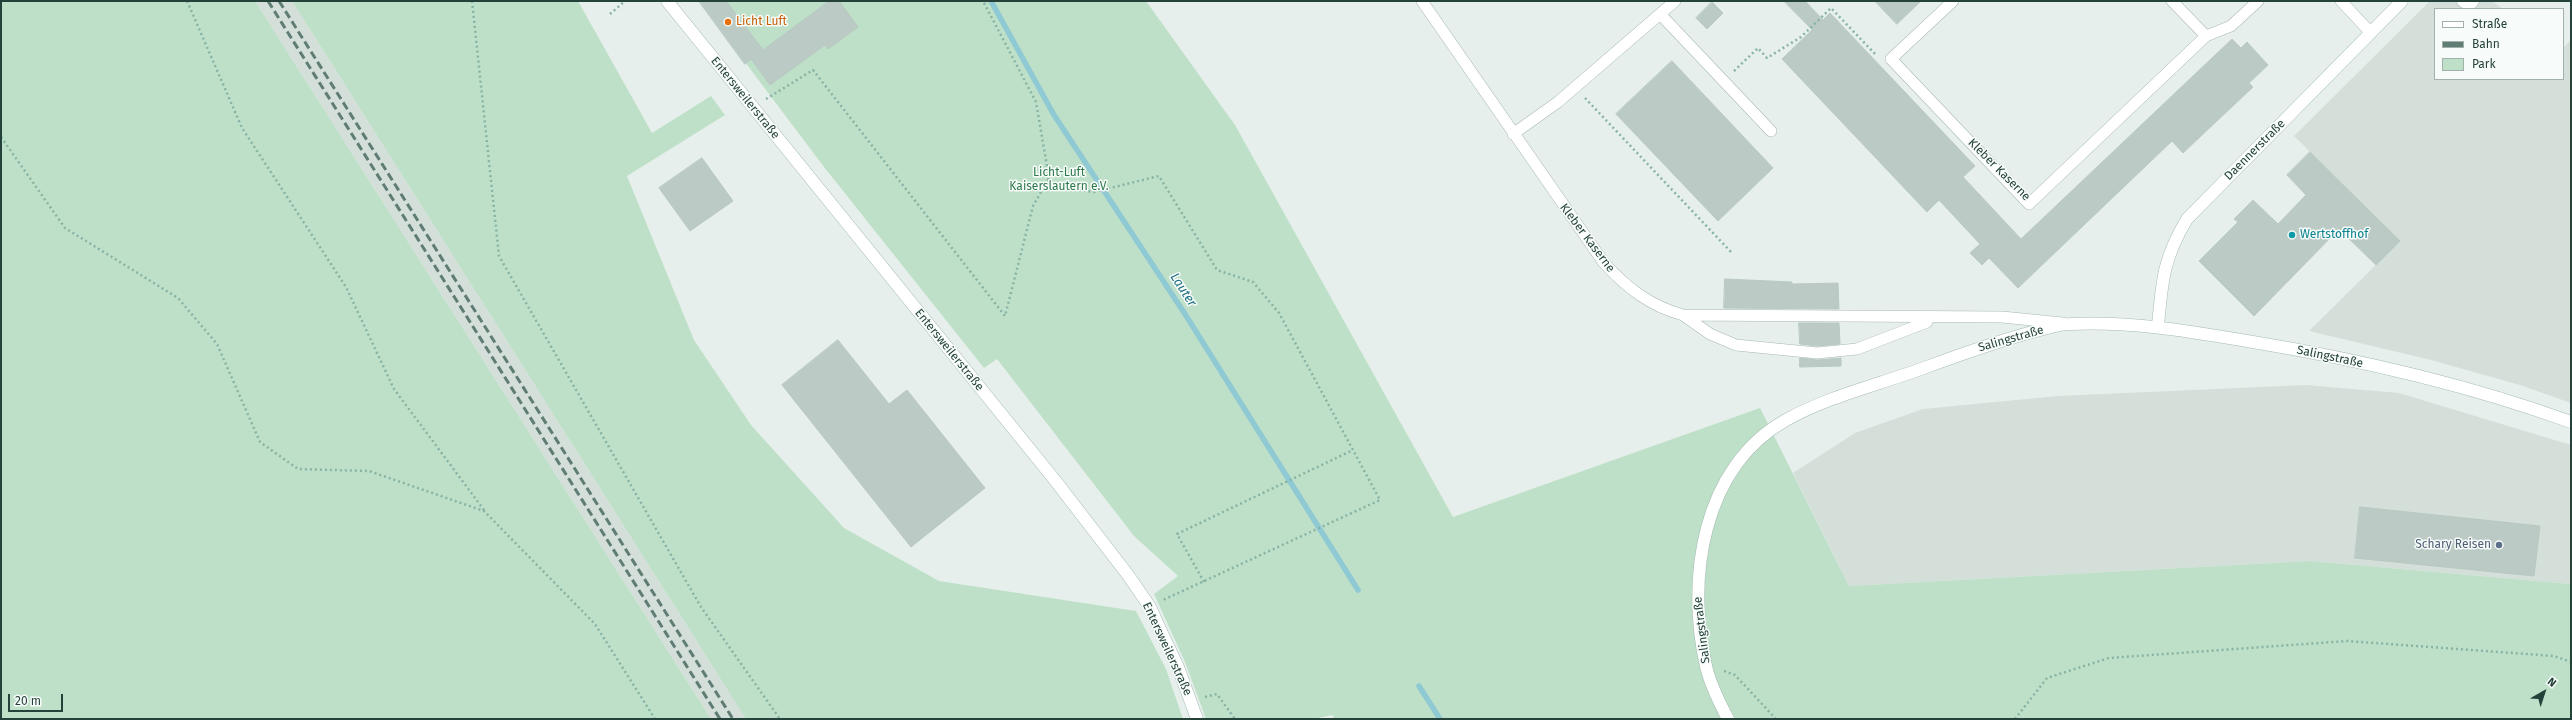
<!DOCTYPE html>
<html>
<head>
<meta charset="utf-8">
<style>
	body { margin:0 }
	#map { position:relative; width:2572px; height:720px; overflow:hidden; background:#e6efeb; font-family:"Fira Sans",sans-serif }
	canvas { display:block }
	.frame { position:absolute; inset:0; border:2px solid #24423a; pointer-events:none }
	.legend { position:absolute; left:2434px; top:8px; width:130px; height:72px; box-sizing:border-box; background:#f7fbf9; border:1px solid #a3b1ad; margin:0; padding:5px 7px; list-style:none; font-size:12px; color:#24423a }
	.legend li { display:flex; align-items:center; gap:8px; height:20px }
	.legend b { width:20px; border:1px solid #a3b1ad }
	.north { position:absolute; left:2524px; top:672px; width:40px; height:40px; -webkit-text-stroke:3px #f7fbf9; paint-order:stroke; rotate:39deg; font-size:11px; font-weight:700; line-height:16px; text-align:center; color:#24423a }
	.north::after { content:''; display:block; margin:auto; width:14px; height:18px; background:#24423a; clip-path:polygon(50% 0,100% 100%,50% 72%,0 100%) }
	.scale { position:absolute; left:8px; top:694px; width:55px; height:18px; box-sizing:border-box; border:2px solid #24423a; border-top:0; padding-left:5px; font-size:12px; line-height:14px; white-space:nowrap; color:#24423a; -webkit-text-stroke:3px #f7fbf9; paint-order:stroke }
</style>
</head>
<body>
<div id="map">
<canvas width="2572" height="720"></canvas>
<div class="frame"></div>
<ul class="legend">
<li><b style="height:5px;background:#fff"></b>Straße</li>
<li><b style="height:5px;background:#5f7d75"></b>Bahn</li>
<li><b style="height:11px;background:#bfe0c8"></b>Park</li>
</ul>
<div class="north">N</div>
<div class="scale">20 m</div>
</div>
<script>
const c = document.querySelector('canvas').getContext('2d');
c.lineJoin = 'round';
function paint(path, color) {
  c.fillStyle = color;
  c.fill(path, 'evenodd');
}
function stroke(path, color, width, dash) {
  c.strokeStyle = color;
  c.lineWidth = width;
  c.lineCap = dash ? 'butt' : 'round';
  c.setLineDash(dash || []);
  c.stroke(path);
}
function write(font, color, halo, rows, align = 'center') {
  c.font = font + ' "Fira Sans",sans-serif';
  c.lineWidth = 3;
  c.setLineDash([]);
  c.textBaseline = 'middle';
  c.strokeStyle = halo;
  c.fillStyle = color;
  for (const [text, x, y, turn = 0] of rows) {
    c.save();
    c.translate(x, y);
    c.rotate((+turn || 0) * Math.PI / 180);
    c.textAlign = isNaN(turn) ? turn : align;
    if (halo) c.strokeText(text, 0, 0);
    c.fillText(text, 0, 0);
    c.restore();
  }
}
const built = new Path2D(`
	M255 1H292L746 719H711Z
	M2430 1H2492L2503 9H2435V79H2563V48L2571 40V403L2520 385 2431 360 2309 331 2400 241 2294 136Z
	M2306 385 2399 393 2571 445V584L2310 561 1849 586 1793 473 1855 433 1923 409 2058 396Z`);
const green = new Path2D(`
	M1 1H255L711 719H1Z
	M292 1H578L652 133 711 96 725 115 627 176 694 340 751 425 844 528 939 581 1136 611 1166 669 1183 719H746Z
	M699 1H1146L1235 125 1453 517 1760 408 1849 586 2310 561 2571 584V719H1334L1333 715 1312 719H1206L1185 662 1154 594 1178 576 1134 536 997 359 984 368 824 167Z`);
const stream = new Path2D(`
	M991 1 1054 115 1185 314 1358 590
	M1419 686 1440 719`);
const building = new Path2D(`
	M699 1H726L763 50 829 1H839L858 27 828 49 825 45 770 85 751 59 745 64Z
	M1784 1H1805L1823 20 1830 13 1975 166 1963 177 2021 239 2232 39 2241 48 2247 42 2268 65 2249 83 2253 87 2183 153 2172 141 2018 288 1989 258 1982 265 1970 253 1980 244 1939 200 1927 212 1782 59 1812 30Z
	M1875 1H1921L1897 24Z
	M1712 2 1723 13 1707 29 1696 18Z
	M1672 61 1773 168 1718 221 1616 114Z
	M2310 152 2400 241 2376 265 2339 229 2254 316 2199 261 2238 222 2234 219 2253 200 2278 224 2306 195 2287 175Z
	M702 158 733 201 690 231 659 188Z
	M1725 279 1792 282V284L1838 283 1839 309 1724 308Z
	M1799 323H1839L1840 344 1817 346 1800 344Z
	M838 340 889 404 907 390 985 488 911 547 782 385Z
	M1800 358 1818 360 1841 358V366L1800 367Z
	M2360 507 2540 526 2534 576 2355 558Z`);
const path = new Path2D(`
	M187 1 242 128 346 287 394 389 484 510
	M472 1 499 256 701 607 780 719
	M610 14 625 1
	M1734 71 1758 48 1767 58 1801 37 1831 8 1877 56
	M1585 98 1732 253
	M766 99 813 70 1005 316 1033 206 1049 178 1036 102 983 1
	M1 137 65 228 178 298 217 344 260 442 298 469 369 471 484 511 595 624 655 719
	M1049 178 1054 187 1094 192 1159 176 1217 270 1253 282 1279 313 1380 500 1163 600
	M1204 582 1177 534 1353 450
	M1724 671 1735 675 1776 719
	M1205 697 1217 694 1235 719
	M2015 719 2047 678 2109 658 2347 641 2554 656 2571 662`);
const lane = new Path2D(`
	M1422 1 1604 263C1627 288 1650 306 1683 315L2002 317 2062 323
	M1953 1 1891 59 2029 204 2206 36
	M2172 1 2206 36 2231 26 2258 1
	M2341 1 2371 33
	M1661 15 1771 131
	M1513 134 1558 102 1675 1
	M1683 315 1710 334 1736 345 1817 353 1857 349 1927 322`);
const street = new Path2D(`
	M2463 1 2469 5 2473 1`);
const secondary = new Path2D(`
	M667 1 1054 479 1128 575 1150 607 1159 627 1178 667 1197 719
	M2158 326C2162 281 2163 259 2187 219L2402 1
	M1728 719C1719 702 1710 684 1706 666 1686 579 1702 467 1786 420 1827 397 1877 385 1921 369 1959 355 1997 341 2036 331 2047 328 2059 324 2070 324 2130 321 2188 331 2247 341 2357 359 2466 384 2571 422`);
const rail = new Path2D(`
	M268 1 720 719
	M279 1 733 719`);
const markers = [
	[728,22,4,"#e8710a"],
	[2292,235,4,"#0f9aa8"],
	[2499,545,4,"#5c6f8a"]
];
const foodNames = [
	["Licht Luft",736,22]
];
const streetNames = [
	["Entersweilerstraße",745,98,51],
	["Daennerstraße",2255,150,-45],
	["Kleber Kaserne",1999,170,45],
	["Kleber Kaserne",1587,238,53],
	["Salingstraße",2011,339,-16],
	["Entersweilerstraße",949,350,51],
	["Salingstraße",2330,357,12],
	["Salingstraße",1702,630,-97],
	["Entersweilerstraße",1167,649,65]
];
const parkNames = [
	["Licht-Luft",1059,173],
	["Kaiserslautern e.V.",1059,187]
];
const cultureNames = [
	["Wertstoffhof",2300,235]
];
const serviceNames = [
	["Schary Reisen",2491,545]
];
const waterNames = [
	["Lauter",1183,290,57]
];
paint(built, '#d4dfda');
paint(green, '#bfe0c8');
stroke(stream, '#8ec9d4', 5.5);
paint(building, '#bbcac4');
stroke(building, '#b8c9c2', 1);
stroke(lane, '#a8b8b2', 12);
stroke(street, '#a8b8b2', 13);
stroke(secondary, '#a4bbb3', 13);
stroke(path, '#86b3a5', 2.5, [2, 3]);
stroke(lane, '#fff', 11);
stroke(street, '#fff', 12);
stroke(secondary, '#fff', 12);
stroke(rail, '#5f7d75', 3, [8, 4]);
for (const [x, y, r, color] of markers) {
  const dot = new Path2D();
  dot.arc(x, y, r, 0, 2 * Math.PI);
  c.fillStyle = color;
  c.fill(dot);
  stroke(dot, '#f7fbf9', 1.5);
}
write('12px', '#c56008', '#f7fbf9', foodNames, 'left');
write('12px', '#24423a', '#f7fbf9', streetNames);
write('12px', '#2d7a4b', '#f7fbf9', parkNames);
write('12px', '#0d838f', '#f7fbf9', cultureNames, 'left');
write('12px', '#4e5e75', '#f7fbf9', serviceNames, 'right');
write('italic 13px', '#1c6f80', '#f7fbf9', waterNames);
</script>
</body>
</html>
